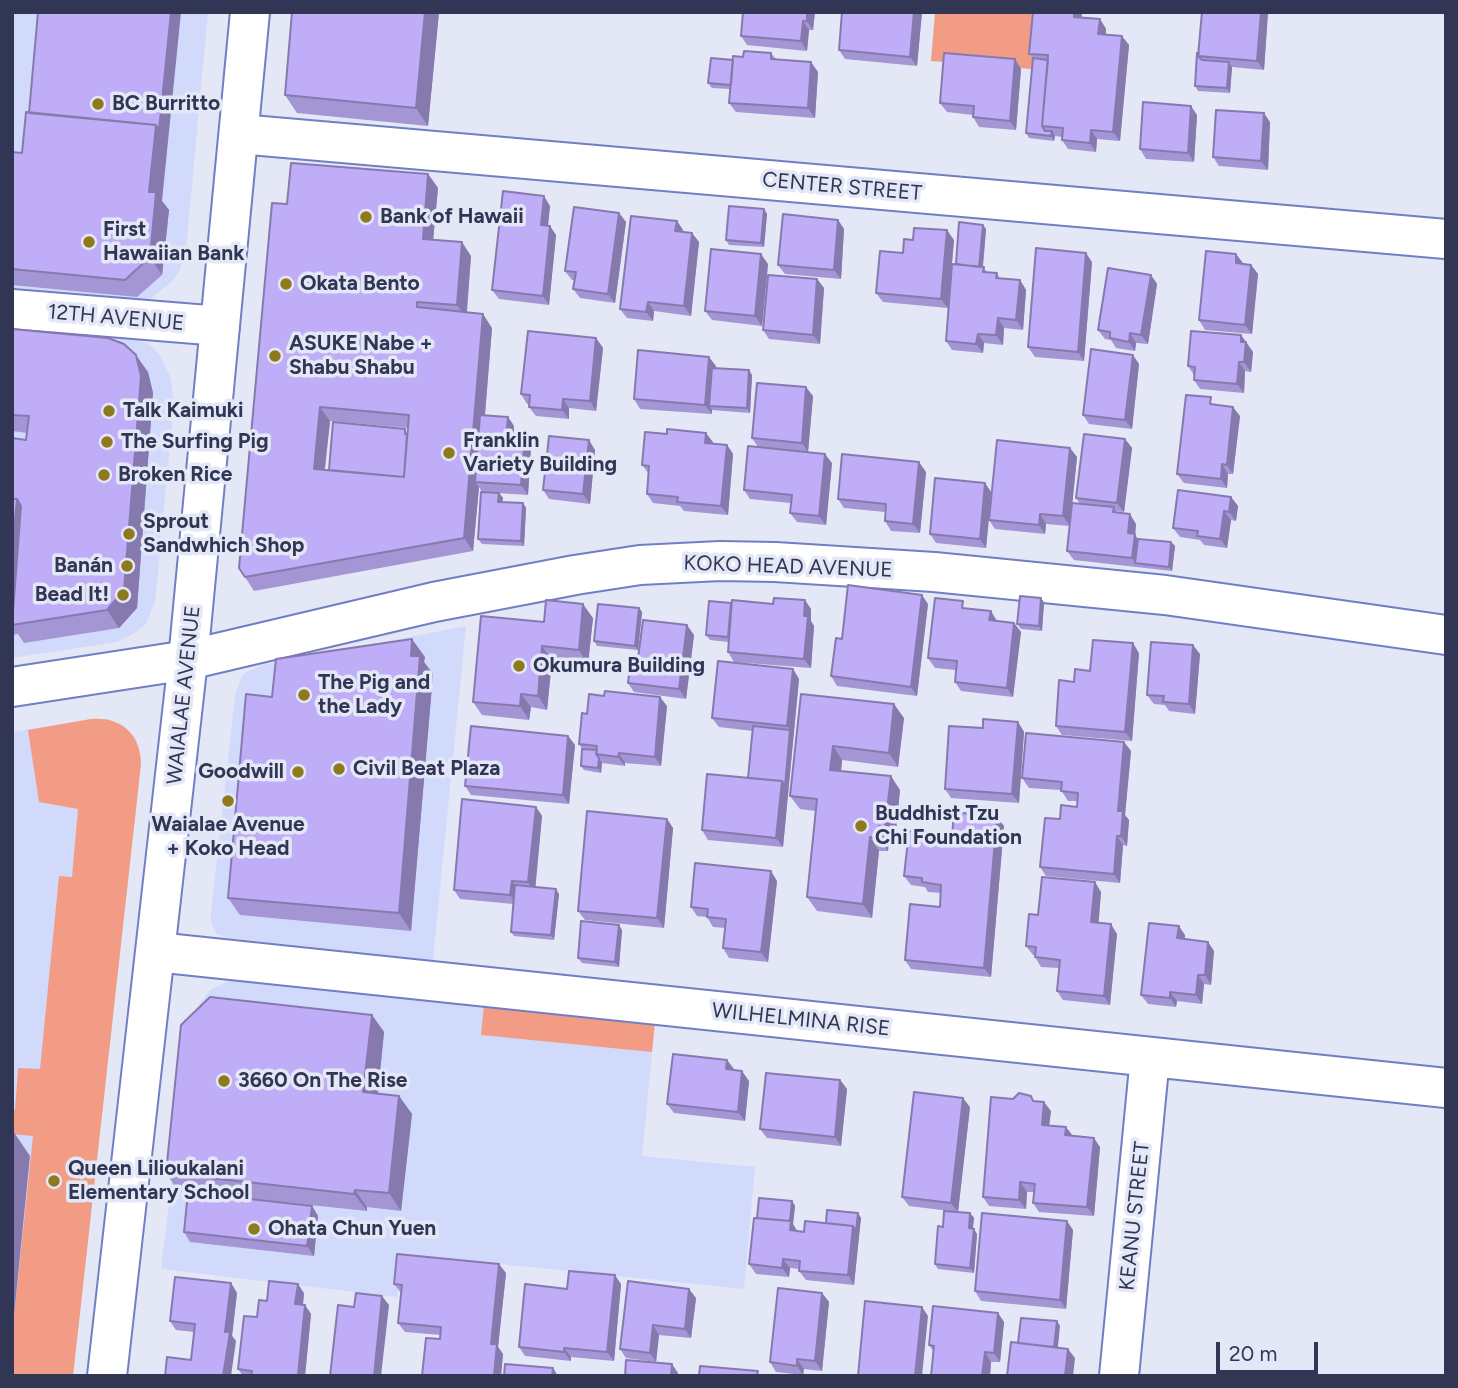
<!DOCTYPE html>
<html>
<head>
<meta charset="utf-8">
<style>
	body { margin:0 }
	#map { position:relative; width:1458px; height:1388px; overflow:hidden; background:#e3e7f6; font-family:Figtree,sans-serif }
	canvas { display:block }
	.frame { position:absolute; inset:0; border:14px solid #313655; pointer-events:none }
	.scale { position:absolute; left:1216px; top:1342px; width:102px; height:32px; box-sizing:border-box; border:4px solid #313655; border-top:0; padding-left:9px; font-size:21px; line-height:24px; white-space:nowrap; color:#313655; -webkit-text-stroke:5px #e3e7f6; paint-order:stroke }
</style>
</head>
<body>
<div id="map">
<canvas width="1458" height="1388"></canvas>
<div class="frame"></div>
<div class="scale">20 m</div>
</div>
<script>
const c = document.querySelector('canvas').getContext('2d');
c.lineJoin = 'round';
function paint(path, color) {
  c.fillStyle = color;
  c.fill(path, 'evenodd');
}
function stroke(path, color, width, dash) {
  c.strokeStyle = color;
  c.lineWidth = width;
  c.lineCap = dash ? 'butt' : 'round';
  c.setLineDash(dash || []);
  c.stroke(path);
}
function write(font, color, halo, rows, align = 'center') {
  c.font = font + ' Figtree,sans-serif';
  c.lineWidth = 7;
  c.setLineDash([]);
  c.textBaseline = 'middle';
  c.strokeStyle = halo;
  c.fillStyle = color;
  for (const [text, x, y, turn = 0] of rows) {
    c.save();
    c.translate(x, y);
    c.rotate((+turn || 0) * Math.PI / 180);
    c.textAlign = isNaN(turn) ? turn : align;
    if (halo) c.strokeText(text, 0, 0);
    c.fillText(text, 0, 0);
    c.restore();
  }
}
const built = new Path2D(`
	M12 12H208L186 250 179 272 171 282 153 297 141 303 12 297Z
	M12 324 128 335 150 345 160 355 171 379 174 406 155 601 146 624 133 634 117 642 12 658Z
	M466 626 433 960 228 938 217 934 211 923V914L235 695 243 674 263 665Z
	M91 719H108L124 726 136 739 141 764 73 1376H12V732Z
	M234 979 655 1022 642 1156 755 1167 744 1289 403 1254 397 1297 161 1269 191 1023 195 1010 210 990Z`);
const green = new Path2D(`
	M935 12H1037L1032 69 931 61Z
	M91 719C120 716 141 734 141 764L73 1376H12V1336L33 1136 12 1134V1110H15L18 1068 40 1069 59 876 72 877 78 809 39 802 28 730Z
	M484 1004 655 1022 652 1052 481 1035Z`);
const minor = new Path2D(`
	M239 134 1446 239
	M12 309 220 326
	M12 687 188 660 434 602 575 575 640 565 720 561 775 562 934 572 1165 595 1446 635
	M156 952 1446 1088
	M1119 1376 1150 1057`);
const major = new Path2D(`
	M107 1376 188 660 250 12`);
const wall = new Path2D(`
	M439 12 428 126 297 113 285 95Z
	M743 12H815L813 30H809L807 51 747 45 741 36Z
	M922 12 917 66 845 59 839 50Z
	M1033 12H1082L1081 18 1100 19 1106 29V34L1129 45 1120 141 1097 139 1096 152 1068 149 1062 140V137L1055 136 1054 141 1029 138 1026 133 1033 58 1029 54Z
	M1268 12 1264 70 1232 67 1230 93 1198 91 1195 86 1199 53Z
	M771 53 776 59 818 72 815 118 736 112 729 103 730 89 712 88 708 83 733 60 743 57Z
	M1015 59 1021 69 1016 130 979 127 973 117V115L947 112 940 103Z
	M1197 115 1194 162 1146 159 1140 149Z
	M1270 122 1268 170 1219 166 1213 157Z
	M12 152 162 201 169 210 162 275 137 297 12 285Z
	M428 174 438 188 433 240 471 256 467 313 492 328 485 416 508 417 514 426 513 437 525 438 531 447 528 495 482 492 479 487 473 551 254 591 239 568 287 204ZM330 421 408 428 407 433 405 429 329 471 325 470Z
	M550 206 548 225 556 235 549 305 499 299 492 290Z
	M764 209 767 214 764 247 729 245 726 240Z
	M619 213 626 222 615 303 580 298 573 289 574 280H572L565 271Z
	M838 220 844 229 841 279 785 274 778 265Z
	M677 221 683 230V232L692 233 699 242 691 316 654 311 653 321 627 318 620 309Z
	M983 225 986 229 983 267 987 272 997 273 1000 279 1020 280 1026 290 1023 330 1004 328 1003 345 984 343 983 353 952 350 946 341 956 264Z
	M913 240H954L948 308 883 302 876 293 903 253Z
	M1092 262 1084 361 1035 357 1028 347Z
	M768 264 762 326 712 320 705 311Z
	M1251 265 1258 274 1252 334 1205 330 1199 320Z
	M1151 275 1157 284 1148 344 1136 343 1135 351 1116 348 1111 340 1105 339 1098 330Z
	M817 279 824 288 820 344 769 339 763 330Z
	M12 329 148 372 153 393 137 608 119 628 24 643 18 634 12 635V438L26 440 27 433 12 431Z
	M1241 335 1253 352 1251 372 1245 371 1244 393 1200 389 1194 380V375L1188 366Z
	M596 338 603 348 596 411 569 408V419L536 416 529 407 530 404H527L521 394Z
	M709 357 715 368 752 375 750 413 712 410V414L640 409 634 399Z
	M1139 364 1132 429 1089 424 1083 415Z
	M813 396 808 452 832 463 826 525 797 522 790 513 791 503 750 499 744 490 758 447 752 438Z
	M1216 405 1240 416 1233 474H1228L1227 488 1184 483 1177 474Z
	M1125 439 1132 448 1124 512 1116 511 1136 524 1135 535 1138 539 1171 542 1175 546 1172 571 1074 560 1067 551 1080 504 1076 498Z
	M713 442 712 443 727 445 733 454 728 515 684 511 680 506 653 503 647 494 649 474 642 465Z
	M1070 448 1077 457 1070 526 1046 524 1045 534 995 529 989 520 986 548 936 543 930 534 985 483 991 492 989 516Z
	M595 450 590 504 549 499 543 490Z
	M926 472 920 533 891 531 885 521V512L844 508 838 499Z
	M499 493 503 498 502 502 523 503 526 508 524 546 482 544 478 539Z
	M1231 497 1238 506 1236 521 1231 520 1227 548 1204 545 1200 540 1180 537 1173 528Z
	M1044 602 1042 631 1021 629 1017 624Z
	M928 604 917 696 837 686 831 676 842 639Z
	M639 608 642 612 638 650 597 646 594 641Z
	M811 609V621L814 626 811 668 734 662 728 652 729 642 710 640 706 635Z
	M968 609 997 621 1014 623 1021 632 1013 697 961 691 955 682 956 670 935 668 928 658Z
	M593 618 588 664 552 660 547 710 531 707 529 720 482 715 473 702 544 622Z
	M694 635 686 699 634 692 628 683 638 658Z
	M1139 653 1132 741 1062 735 1056 726 1074 682 1090 671Z
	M1200 654 1195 714 1169 711 1165 705 1154 704 1147 695Z
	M425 657 424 662 433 674 411 931 240 915 228 898 272 697Z
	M793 669 799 679 783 847 708 840 702 830 748 778 753 731 719 727 712 718Z
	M801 694 904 718 898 767 842 760 841 771 900 790 895 841 889 840 888 851H879L872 918 817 911 807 897 816 811 800 809 790 796Z
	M667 706 661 766 625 763V766L602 763 601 773 584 770 581 766 582 749 579 744 587 714Z
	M1018 722 1024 732 1019 803 951 798 945 789 983 728Z
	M568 736 575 745 569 804 471 795 465 786Z
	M1124 742 1131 751 1125 815 1129 820 1127 846 1123 845 1120 883 1046 876 1040 867 1060 819 1077 807V801H1068L1061 790 1029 788 1022 778Z
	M536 807 542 816 535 887 559 894 554 940 514 936 511 932 513 904 460 899 454 890Z
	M997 817 1004 826 991 977 911 969 905 960 940 907 941 893 928 892 925 887 911 885 904 876 952 836Z
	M667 819 673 828 664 928 585 920 578 911Z
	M777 881 768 962 729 958 723 948 725 928 713 927 707 917 697 916 691 907Z
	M1101 892 1098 923 1117 934 1110 1005 1063 1000 1057 991 1059 968 1041 967 1035 957V955H1033L1026 946 1038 915Z
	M622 930 619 967 582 963 578 958Z
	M1185 935V939L1208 942 1214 951 1211 985 1204 984 1202 1004 1177 1001 1176 1007 1148 1004 1141 995Z
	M372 1015 384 1032 378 1094 399 1096 412 1114 401 1211 367 1207V1211L178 1191 166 1173Z
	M727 1060 734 1070 749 1081 745 1121 674 1113 667 1104Z
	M840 1080 847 1089 841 1146 767 1138 760 1129Z
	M1035 1101 1051 1111 1049 1126 1100 1147 1094 1216 1039 1212 1033 1203 1034 1192H1027L1026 1209 989 1206 983 1197Z
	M970 1107 958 1212 909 1206 902 1197Z
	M792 1201 795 1206 793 1224 797 1231 804 1232 858 1213 861 1218 854 1285 806 1280 799 1271V1269L790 1268 789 1277 756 1274 749 1264 757 1218Z
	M312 1206 318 1216 314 1256 190 1242 184 1232Z
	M970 1213 974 1218 973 1229 977 1234 974 1273 938 1269 935 1264 943 1227Z
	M1073 1230 1066 1309 981 1301 975 1291Z
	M506 1273 498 1347 503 1354 501 1376H422L440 1339 441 1335 405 1332 398 1323 401 1293 394 1284Z
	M628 1281 696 1298 691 1338 659 1335 656 1362 626 1358 620 1349Z
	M231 1283 237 1293 232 1336 236 1341 194 1332 176 1330 170 1321Z
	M621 1284 614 1361 571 1357V1361L525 1356 519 1347 567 1289Z
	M304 1293 303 1305H305L311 1314 305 1376H243L238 1369 267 1301Z
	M822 1293 829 1302 822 1371 804 1369 803 1375 776 1372 770 1362Z
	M998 1313 1004 1322 1000 1362H991L990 1376H931L933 1351 929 1345Z`);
const shadedWall = new Path2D(`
	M171 12H181L162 201 169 210 162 275 150 257 149 192 156 125Z
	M425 12H439L428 126 416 108Z
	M807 12H815L813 30 807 21Z
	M914 12H922L917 66 910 57Z
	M1074 12H1082L1080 27 1074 17Z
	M1261 12H1268L1264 70 1257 61Z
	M1100 19 1106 29 1105 43 1098 34Z
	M803 21 809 30 807 51 801 41Z
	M1122 36 1129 45 1120 141 1113 132Z
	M1015 59 1021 69 1016 130 1010 121Z
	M811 62 818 72 815 118 808 108Z
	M1229 62 1232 67 1230 93 1227 88Z
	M1191 106 1197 115 1194 162 1188 153Z
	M1264 113 1270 122 1268 170 1261 161Z
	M1091 130 1097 139 1096 152 1090 143Z
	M1052 131 1055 136 1054 141 1051 136Z
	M428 174 438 188 432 252 423 239Z
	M544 196 550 206 547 234 541 225Z
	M764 209 767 214 764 247 761 243Z
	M619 213 626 222 615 303 608 294Z
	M838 220 844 229 841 279 834 270Z
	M677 221 683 230 682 241 675 231Z
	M983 225 986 229 982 275 979 270Z
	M550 226 556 235 549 305 543 296Z
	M947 230 954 240 948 308 941 299Z
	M692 233 699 242 691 316 684 306Z
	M462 242 471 256 466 318 457 305Z
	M1086 253 1092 262 1084 361 1078 352Z
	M761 254 768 264 762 326 755 316Z
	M1236 254 1243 263H1236Z
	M1251 265 1258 274 1252 334 1245 325Z
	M1151 275 1157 284 1148 344 1141 335Z
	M817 279 824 288 820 344 813 335Z
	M1020 280 1026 290 1023 330 1016 320Z
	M648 302 654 311 653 321 646 312Z
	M483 314 492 328 479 483 475 482 479 487 473 551 464 538Z
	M998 318 1004 328 1003 345 996 335Z
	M1130 333 1136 343 1135 351 1129 342Z
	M978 334 984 343 983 353 976 344Z
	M1241 335 1253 352 1251 372 1244 362 1241 342Z
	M596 338 603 348 596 411 590 401Z
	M136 355 148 372 153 393 137 608 119 628 107 610Z
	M1133 355 1139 364 1132 429 1125 420Z
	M709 357 716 366 712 406H709L712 410V414L705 405Z
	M1239 362 1245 371 1244 393 1237 384Z
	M749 370 752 375 750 413 747 408Z
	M806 387 813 396 808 452 802 443Z
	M563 399 569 408V419L562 410Z
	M320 407 330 421 323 483 314 469Z
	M1233 407 1240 416 1233 474 1227 465Z
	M508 417 514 426 513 446 506 437Z
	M706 433 713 442 711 452 705 443Z
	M525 438 531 447 528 495 521 485Z
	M1125 439 1132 448 1124 512 1117 503Z
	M589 440 595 450 590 504 583 494Z
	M727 445 733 454 728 515 721 506Z
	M1070 448 1077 457 1070 526 1063 516Z
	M825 454 832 463 826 525 819 516Z
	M919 462 926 472 920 533 913 524Z
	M1222 464 1228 474 1227 488 1221 479Z
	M985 483 991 492 986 548 980 539Z
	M499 493 503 498 502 507 498 502Z
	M1231 497 1238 506 1236 521 1229 512Z
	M17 499 34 524 12 616V550Z
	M523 503 526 508 524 546 521 541Z
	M1224 511 1231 520 1227 548 1220 539Z
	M1040 514 1046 524 1045 534 1039 525Z
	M1130 514 1136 524 1135 535 1141 544 1135 563 1132 558 1128 533Z
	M1171 542 1175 546 1172 571 1169 567Z
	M922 595 928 604 917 696 911 687Z
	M1041 598 1044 602 1042 631 1039 626Z
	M805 600 811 609V621L814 626 811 668 804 659V616Z
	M583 604 593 618 588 664 579 650Z
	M639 608 642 612 638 650 635 646Z
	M991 611 997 621 989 620Z
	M1014 623 1021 632 1013 697 1007 688Z
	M687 625 694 635 686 699 679 689Z
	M412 639 425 657 424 662 433 674 411 931 399 913Z
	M1133 643 1139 653 1132 741 1125 732Z
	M1193 645 1200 654 1195 714 1189 704Z
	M542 646 552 660 547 710 538 696Z
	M793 669 799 679 783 847 776 838 782 781 790 730 787 726Z
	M521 694 531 707 529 720 520 706Z
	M660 697 667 706 661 766 655 757Z
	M894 704 904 718 898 767 889 753Z
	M1018 722 1024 732 1019 803 1012 794Z
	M568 736 575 745 569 804 563 795Z
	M1124 742 1131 751 1125 815 1129 820 1127 846 1121 836 1118 811Z
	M833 746 842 760 840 783 830 770Z
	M619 753 625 763V766L618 757Z
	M599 758 602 763 601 773 598 768Z
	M891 776 900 790 895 841 885 827Z
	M536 807 542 816 535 892 528 882Z
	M997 817 1004 826 991 977 984 968Z
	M667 819 673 828 664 928 657 918Z
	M879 826 889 840 888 851 878 838Z
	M1117 836 1123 845 1120 883 1114 874Z
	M870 837 879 851 872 918 863 904Z
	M771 871 777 881 768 962 761 952Z
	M512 881 519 890 517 905 510 895Z
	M1095 882 1101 892 1098 931 1091 922Z
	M556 889 559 894 554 940 551 935Z
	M1111 924 1117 934 1110 1005 1104 996Z
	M619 925 622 930 619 967 615 962Z
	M1179 926 1185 935 1184 948 1177 938Z
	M1208 942 1214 951 1211 985 1205 975Z
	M1198 975 1204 984 1202 1004 1196 995Z
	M1170 992 1177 1001 1176 1007 1170 998Z
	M372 1015 384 1032 376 1110 363 1092Z
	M727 1060 734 1069 733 1079 726 1069Z
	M742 1071 749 1081 745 1121 738 1112Z
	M840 1080 847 1089 841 1146 835 1137Z
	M399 1096 412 1114 401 1211 389 1193Z
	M963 1098 970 1107 958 1212 951 1203Z
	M1044 1102 1051 1111 1048 1134 1042 1125Z
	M1066 1127 1073 1136 1065 1135Z
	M13 1131 30 1156 12 1336Z
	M1094 1138 1100 1147 1094 1216 1087 1207Z
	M1020 1182 1027 1192 1026 1209 1019 1200Z
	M355 1190 367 1207V1211L354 1194Z
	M792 1201 795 1206 793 1224 797 1231 790 1230 789 1226Z
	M312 1206 318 1216 314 1256 307 1246Z
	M858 1213 861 1218 859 1236 856 1231Z
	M970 1213 974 1218 972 1233 969 1228Z
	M1067 1221 1073 1230 1066 1309 1060 1300Z
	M853 1226 859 1236 854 1285 848 1275Z
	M974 1229 977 1234 974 1273 970 1268Z
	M783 1259 790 1268 789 1277 782 1268Z
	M499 1264 506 1273 498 1347 503 1354 501 1376H494L491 1344Z
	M615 1275 621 1284 614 1361 607 1352Z
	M231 1283 237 1293 232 1336 236 1341 231 1376H223L225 1332Z
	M298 1284 304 1293 302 1313 295 1304Z
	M689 1289 696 1298 691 1338 685 1329Z
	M822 1293 829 1302 822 1371 815 1361Z
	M382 1296 389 1305 381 1376H374Z
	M305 1305 311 1314 305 1376H298Z
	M922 1307 928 1316 922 1376H915Z
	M998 1313 1004 1322 1000 1362 994 1353Z
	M1057 1321 1060 1326 1057 1356 1054 1351Z
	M653 1325 659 1335 656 1362 650 1353Z
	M564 1348 571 1357V1361L564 1352Z
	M1068 1349 1075 1358 1073 1376H1065Z
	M985 1352 991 1362 990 1376H982Z
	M797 1359 804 1369 803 1375 797 1366Z
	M672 1364 678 1373V1376H671Z
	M553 1368 558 1376H552Z`);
const building = new Path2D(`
	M38 12H171L159 130 156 125 29 113Z
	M292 12H425L416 108 285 95Z
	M743 12H807V21H803L801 41 741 36Z
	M842 12H914L910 57 839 50Z
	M1033 12H1074V17L1100 19 1098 34 1122 36 1113 132 1091 130 1090 143 1062 140 1063 128 1042 126 1048 55 1029 54Z
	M1202 12H1261L1257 61 1198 56Z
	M744 51 771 53V59L811 62 808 108 729 103 733 56 743 57Z
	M944 53 1015 59 1010 121 973 117 974 106 940 103Z
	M1197 53H1199L1198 56 1202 60 1229 62 1227 88 1195 86Z
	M711 58 733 60 731 85 708 83Z
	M1033 58 1048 60 1042 126 1045 131H1052L1051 136 1026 133Z
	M1143 102 1191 106 1188 153 1140 149Z
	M1216 110 1264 113 1261 161 1213 157Z
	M26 112 156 125 149 192H156L150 257 125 280 12 269V152L22 153Z
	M291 163 428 174 423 239 462 242 457 305 417 302V307L483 314 464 538 245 577 239 568 272 203 287 204ZM320 407 409 415 404 477 314 469Z
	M503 191 544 196 541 225 550 226 543 296 492 290Z
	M729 206 764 209 761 243 726 240Z
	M574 207 619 213 608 294 573 289 576 272 565 271Z
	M783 214 838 220 834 270 778 265Z
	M631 216 677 221 675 231 692 233 684 306 648 302 646 312 620 309Z
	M959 222 983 225 979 267 956 264Z
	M914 228 947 230 941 299 876 293 880 251 903 253 904 239 913 240Z
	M1036 248 1086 253 1078 352 1028 347Z
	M711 249 761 254 755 316 705 311Z
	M1206 251 1236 254V263L1251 265 1245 325 1199 320Z
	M952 264 984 267 983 272 997 273 996 278 1020 280 1016 320 998 318 996 335 978 334 976 344 946 341Z
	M1108 268 1151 275 1141 335 1130 333 1129 342 1110 338V332L1098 330Z
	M768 275 817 279 813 335 763 330Z
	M12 329 108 338 124 344 136 355 141 376 124 590 107 610 12 625 21 506 17 499H12V438L26 440 29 416 12 415Z
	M528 331 596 338 590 401 563 399 562 410 529 407 530 395 521 394Z
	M1191 331 1241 335V342H1246L1244 362H1239L1237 384 1194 380 1195 367 1188 366Z
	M1091 349 1133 355 1125 420 1083 415Z
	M638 350 709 357 705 405 634 399Z
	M712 368 749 370 747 408 709 406Z
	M757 383 806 387 802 443 752 438Z
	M1186 395 1211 397 1210 404 1233 407 1227 465 1222 464 1221 479 1177 474Z
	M480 415 508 417 506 437 525 438 521 485 475 482Z
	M333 422 405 429V434H407L404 477 329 470Z
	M667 429 706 433 705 443 727 445 721 506 677 502 678 497 647 494 649 466 642 465 645 432 667 434Z
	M1084 434 1125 439 1117 503 1076 498Z
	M549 436 589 440 583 494 543 490Z
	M997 440 1070 448 1063 516 1040 514 1039 525 989 520Z
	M748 446 825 454 819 516 790 513 792 495 744 490Z
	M842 454 919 462 913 524 885 521 886 504 838 499Z
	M935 478 985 483 980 539 930 534Z
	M1178 490 1231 497 1229 512 1224 511 1220 539 1197 536 1198 531 1173 528Z
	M481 492 499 493 498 502 523 503 521 541 478 539Z
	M12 499H17L12 550Z
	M1072 503 1114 507 1113 512 1130 514 1128 533 1135 534 1132 558 1067 551Z
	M1138 539 1171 542 1169 567 1135 563Z
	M848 585 922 595 911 687 831 676 836 638 842 639Z
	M1020 596 1041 598 1039 626 1017 624Z
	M774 598 805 600 804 616H808L804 659 728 652 732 600 773 604Z
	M935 598 963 601 962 608 991 611 989 620 1014 623 1007 688 955 682 957 661 928 658Z
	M546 600 583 604 579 650 542 646 538 696 521 694 520 706 473 702 481 616 544 622Z
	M709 601 731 603 728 637 706 635Z
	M598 604 639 608 635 646 594 641Z
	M643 620 687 625 679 689 628 683 631 657 638 658Z
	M412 639 411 656H420L399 913 228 898 246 694 272 697 276 659Z
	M1093 640 1133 643 1125 732 1056 726 1059 680 1074 682 1075 669 1090 671Z
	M1151 642 1193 645 1189 704 1163 702 1164 696 1147 695Z
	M718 661 793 669 787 726 712 718Z
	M605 691 660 697 655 757 619 753 618 757 596 754 597 746 579 744 582 713 587 714 589 694 604 696Z
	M801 694 894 704 889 753 833 746 830 770 891 776 885 827 879 826 878 838 870 837 863 904 807 897 817 799 790 796Z
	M983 719 1018 722 1012 794 945 789 949 726 983 728Z
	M471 726 568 736 563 795 465 786Z
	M753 726 790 730 785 786 782 781 748 778Z
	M1026 733 1124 742 1118 811H1123L1121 836H1117L1114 874 1040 867 1045 818 1060 819 1061 805 1077 807 1078 793 1061 791 1062 782 1022 778Z
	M582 749 597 750 596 754 599 758 598 768 581 766Z
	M707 774 782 781 776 838 702 830Z
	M462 799 536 807 528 882 512 881 510 895 454 890Z
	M587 811 667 819 657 918 578 911Z
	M954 812 997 817 984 968 905 960 910 904 940 907 941 885 922 882V878L904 876 909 831 952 836Z
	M695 863 771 871 761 952 723 948 726 919 707 917 708 909 691 907Z
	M1042 877 1095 882 1091 922 1111 924 1104 996 1057 991 1060 960 1035 957 1036 947 1026 946 1029 914 1038 915Z
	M515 885 556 889 551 935 511 932Z
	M581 921 619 925 615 962 578 958Z
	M1149 923 1179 926 1177 938 1208 942 1205 975H1198L1196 995 1170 992V998L1141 995Z
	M210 997 372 1015 363 1092 399 1096 389 1193 355 1190 354 1194 166 1173 181 1025Z
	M673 1054 727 1060 726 1069 742 1071 738 1112 667 1104Z
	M766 1073 840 1080 835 1137 760 1129Z
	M914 1092 963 1098 951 1203 902 1197Z
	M1019 1093 1031 1096 1033 1101 1044 1102 1042 1125 1066 1127 1065 1135 1094 1138 1087 1207 1033 1203 1035 1184 1020 1182 1019 1200 983 1197 991 1097 1013 1099Z
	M188 1192 312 1206 307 1246 184 1232Z
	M759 1198 792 1201 790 1221 757 1218Z
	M827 1210 858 1213 856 1231 853 1226 826 1223Z
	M944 1211 970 1213 969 1228 974 1229 970 1268 935 1264 938 1226 943 1227Z
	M982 1213 1067 1221 1060 1300 975 1291Z
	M754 1218 791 1221 790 1230 804 1232 805 1221 853 1226 848 1275 799 1271 800 1261 783 1259 782 1268 749 1264Z
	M397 1254 499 1264 491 1344H497L494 1376H422L426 1338 440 1339 441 1327 398 1323 402 1285 394 1284Z
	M569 1271 615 1275 607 1352 564 1348V1352L519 1347 525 1284 567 1289Z
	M175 1277 231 1283 225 1332H230L223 1376H165L167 1357 191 1360 195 1324 170 1321Z
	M269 1281 298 1284 295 1304 305 1305 298 1375 251 1376 252 1371 238 1369 244 1316 257 1317 259 1300 267 1301Z
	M628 1281 689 1289 685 1329 653 1325 650 1353 620 1349Z
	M778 1288 822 1293 815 1361 797 1359V1366L770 1362Z
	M356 1293 382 1296 374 1376H330L338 1305 354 1307Z
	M865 1301 922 1307 915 1376H858Z
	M933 1306 998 1313 994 1353 985 1352 982 1376H931L934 1346 929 1345Z
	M1021 1318 1057 1321 1054 1347 1018 1343Z
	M1011 1342 1068 1349 1065 1376H1007Z
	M626 1360 672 1364 671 1376H625Z
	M505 1364 553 1368 552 1376H504Z
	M700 1366 758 1371 757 1376H699Z`);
const markers = [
	[98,104,7,"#8e791f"],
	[366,217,7,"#8e791f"],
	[89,242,7,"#8e791f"],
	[286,284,7,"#8e791f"],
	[275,356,7,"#8e791f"],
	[109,411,7,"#8e791f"],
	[107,442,7,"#8e791f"],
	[449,453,7,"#8e791f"],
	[104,475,7,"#8e791f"],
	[129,534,7,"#8e791f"],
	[127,566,7,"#8e791f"],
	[123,595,7,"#8e791f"],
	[519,666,7,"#8e791f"],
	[304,695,7,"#8e791f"],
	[339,769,7,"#8e791f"],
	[298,772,7,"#8e791f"],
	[228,801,7,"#8e791f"],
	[861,826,7,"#8e791f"],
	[224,1081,7,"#8e791f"],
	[54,1181,7,"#8e791f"],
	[254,1229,7,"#8e791f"]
];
const poiNames = [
	["BC Burritto",112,104],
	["Bank of Hawaii",380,217],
	["First",103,230],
	["Hawaiian Bank",103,254],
	["Okata Bento",300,284],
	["ASUKE Nabe +",289,344],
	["Shabu Shabu",289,368],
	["Talk Kaimuki",123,411],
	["Franklin",463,441],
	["Variety Building",463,465],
	["The Surfing Pig",121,442],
	["Broken Rice",118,475],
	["Sprout",143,522],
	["Sandwhich Shop",143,546],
	["Banán",113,566,"right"],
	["Bead It!",109,595,"right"],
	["Okumura Building",533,666],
	["The Pig and",318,683],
	["the Lady",318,707],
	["Civil Beat Plaza",353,769],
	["Goodwill",284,772,"right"],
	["Buddhist Tzu",875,814],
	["Chi Foundation",875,838],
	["Waialae Avenue",228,825,"center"],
	["+ Koko Head",228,849,"center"],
	["3660 On The Rise",238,1081],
	["Queen Lilioukalani",68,1169],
	["Elementary School",68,1193],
	["Ohata Chun Yuen",268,1229]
];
const streetNames = [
	["CENTER STREET",842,187,5],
	["12TH AVENUE",116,318,5],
	["KOKO HEAD AVENUE",788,567,2],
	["WAIALAE AVENUE",184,695,-84],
	["WILHELMINA RISE",801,1020,6],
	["KEANU STREET",1135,1216,-84]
];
paint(built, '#d2dafb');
paint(green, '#f39c85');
stroke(minor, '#717ec3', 42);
stroke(major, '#717ec3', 42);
stroke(minor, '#fff', 38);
stroke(major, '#fff', 38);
paint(wall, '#a495d5');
paint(shadedWall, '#8679ae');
paint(building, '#bfadf8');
stroke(building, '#8679ae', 2);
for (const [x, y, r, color] of markers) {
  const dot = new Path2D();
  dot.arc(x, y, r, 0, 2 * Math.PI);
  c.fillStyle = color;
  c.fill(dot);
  stroke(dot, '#e3e7f6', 2.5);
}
write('bold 21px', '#313655', '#e3e7f6', poiNames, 'left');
write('21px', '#313655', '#e3e7f6', streetNames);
</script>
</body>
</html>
